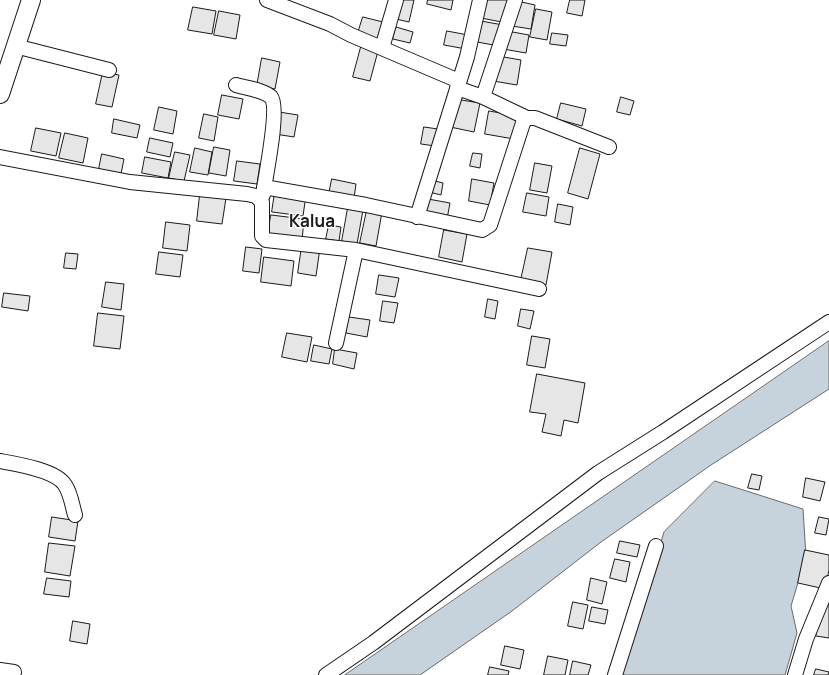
<!DOCTYPE html>
<html>
<head>
<meta charset="utf-8">
<style>
	body { margin:0 }
	canvas { display:block; background:#fff }
</style>
</head>
<body>
<canvas width="829" height="675"></canvas>
<script>
const c = document.querySelector('canvas').getContext('2d');
c.lineJoin = 'round';
function paint(path, color) {
  c.fillStyle = color;
  c.fill(path, 'evenodd');
}
function stroke(path, color, width, dash) {
  c.strokeStyle = color;
  c.lineWidth = width;
  c.lineCap = dash ? 'butt' : 'round';
  c.setLineDash(dash || []);
  c.stroke(path);
}
function write(font, color, halo, rows, align = 'center') {
  c.font = font + ' Manrope,sans-serif';
  c.lineWidth = 3;
  c.setLineDash([]);
  c.textBaseline = 'middle';
  c.strokeStyle = halo;
  c.fillStyle = color;
  for (const [text, x, y, turn = 0] of rows) {
    c.save();
    c.translate(x, y);
    c.rotate((+turn || 0) * Math.PI / 180);
    c.textAlign = isNaN(turn) ? turn : align;
    if (halo) c.strokeText(text, 0, 0);
    c.fillText(text, 0, 0);
    c.restore();
  }
}
const water = new Path2D(`
	M829 341V389L711 465 601 542 512 611 420 675H345Z
	M715 481 803 509 806 556 791 606 797 633 785 675H621L664 532Z`);
const building = new Path2D(`
	M401 0H414L409 22 396 19Z
	M428 0H453L451 10 427 4Z
	M484 0H511L507 23 481 18Z
	M570 0H585L582 16 567 13Z
	M517 1 535 5 531 29 512 26Z
	M193 7 216 11 212 34 188 30Z
	M536 9 552 12 547 40 530 37Z
	M219 11 240 15 236 39 214 35Z
	M363 17 383 22 378 39 358 33Z
	M481 21 503 25 499 46 477 42Z
	M396 27 413 32 410 43 393 39Z
	M447 31 468 35 466 49 444 45Z
	M507 31 529 35 526 53 503 49Z
	M552 33 568 35 566 46 550 44Z
	M361 47 378 51 370 81 353 77Z
	M498 56 521 60 517 85 493 81Z
	M262 58 280 62 275 89 257 86Z
	M103 72 119 75 112 107 96 104Z
	M222 95 243 99 239 119 218 115Z
	M621 97 634 101 630 115 617 112Z
	M455 99 480 103 474 132 450 127Z
	M561 103 586 109 582 126 557 119Z
	M159 107 177 111 173 134 154 130Z
	M489 111 518 116 514 139 485 134Z
	M279 112 298 115 294 137 275 134Z
	M204 114 218 117 214 141 199 138Z
	M114 119 140 125 137 138 112 133Z
	M424 127 438 129 435 146 421 144Z
	M36 128 61 133 56 156 31 151Z
	M65 133 88 138 83 163 59 158Z
	M150 138 173 143 170 157 147 152Z
	M214 147 230 150 226 176 209 173Z
	M195 148 212 152 208 175 190 172Z
	M580 148 600 154 588 199 568 193Z
	M175 152 190 155 184 181 169 178Z
	M473 153 482 154 480 168 470 166Z
	M102 154 124 159 121 174 99 169Z
	M145 157 171 162 168 178 142 173Z
	M237 161 260 164 257 184 234 181Z
	M535 163 552 166 547 193 530 190Z
	M332 179 356 184 354 198 329 194Z
	M472 179 494 183 490 205 469 201Z
	M431 180 443 183 441 195 429 192Z
	M275 192 306 195 303 216 272 212Z
	M527 193 549 197 546 216 523 212Z
	M200 195 226 198 222 224 197 221Z
	M428 199 450 203 447 219 425 215Z
	M558 204 573 207 570 225 555 222Z
	M348 208 363 210 357 244 342 241Z
	M367 210 382 212 376 246 360 243Z
	M271 215 304 219 302 241 268 236Z
	M166 222 190 225 187 251 163 248Z
	M329 225 341 227 339 241 326 239Z
	M444 230 467 234 462 262 439 257Z
	M302 246 320 248 316 276 298 273Z
	M246 247 262 249 259 273 243 271Z
	M528 248 552 252 546 285 521 280Z
	M159 252 183 255 180 277 156 274Z
	M66 253 78 254 76 269 64 268Z
	M264 257 294 261 291 286 261 282Z
	M379 275 399 278 395 297 376 294Z
	M106 282 124 284 121 310 102 307Z
	M4 293 30 296 28 311 2 307Z
	M488 299 498 301 495 319 485 317Z
	M383 301 398 303 394 323 380 321Z
	M521 309 534 311 530 329 518 326Z
	M98 313 124 316 120 349 94 346Z
	M349 317 370 320 367 337 346 333Z
	M287 333 312 337 307 362 282 357Z
	M532 336 550 339 545 368 527 365Z
	M314 345 332 349 329 364 311 361Z
	M335 349 357 353 354 369 333 364Z
	M537 374 585 383 578 423 564 420 561 436 542 432 546 414 530 412Z
	M752 474 762 476 759 490 748 488Z
	M806 478 825 482 820 501 803 497Z
	M52 517 78 521 75 541 49 537Z
	M819 517 829 519 826 535 815 533Z
	M620 541 640 545 637 557 617 553Z
	M49 543 75 546 70 576 45 572Z
	M805 550 829 555V570L825 589 798 583Z
	M615 559 630 562 626 582 610 578Z
	M47 578 71 581 69 597 44 594Z
	M591 578 607 582 602 604 587 600Z
	M824 601 829 602V638L816 636Z
	M573 602 588 605 583 629 568 626Z
	M592 607 608 610 605 624 589 621Z
	M73 621 90 624 87 644 70 641Z
	M505 646 524 650 520 669 501 665Z
	M548 656 568 660 565 675H544Z
	M573 661 591 665 588 675H570Z
	M490 667 509 671 508 675H488Z
	M816 669 829 672 828 675H814Z`);
const minor = new Path2D(`
	M267 0 330 24 351 35 459 81
	M15 46 109 70
	M382 48 396 0
	M236 85C246 88 264 90 271 97 280 108 265 179 263 195
	M457 88 483 97 527 118
	M483 97 515 0
	M0 157 130 182 247 194 256 196 262 202V236L266 240 356 250 539 289
	M264 187 366 205 482 230 490 225 523 123 527 118H535L609 147
	M417 217 467 57 480 0
	M336 343 356 250
	M0 461C17 464 56 470 65 485 71 494 72 505 75 515
	M0 670 14 672
	M326 675 373 643 598 473 663 432 829 322
	M615 675 656 546
	M795 675 806 639 829 583`);
const tertiary = new Path2D(`
	M0 94 31 0`);
const districtNames = [
	["Kalua",312,222]
];
paint(water, '#c6d2dc');
stroke(water, '#6a6a6a', 1);
paint(building, '#e6e6e6');
stroke(building, '#1a1a1a', 1);
stroke(minor, '#1a1a1a', 16);
stroke(tertiary, '#1a1a1a', 20);
stroke(minor, '#fff', 14);
stroke(tertiary, '#fff', 18);
write('bold 17px', '#1a1a1a', '#fff', districtNames);
</script>
</body>
</html>
